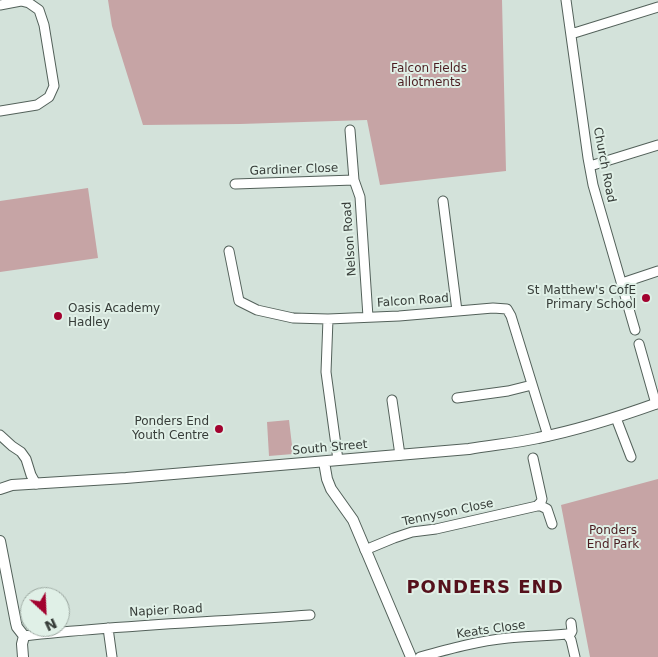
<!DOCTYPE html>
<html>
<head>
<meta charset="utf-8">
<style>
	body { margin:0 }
	#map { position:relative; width:658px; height:657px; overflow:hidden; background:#d3e2da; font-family:"DejaVu Sans",sans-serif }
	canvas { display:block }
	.north { position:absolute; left:20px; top:587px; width:50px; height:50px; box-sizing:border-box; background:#e0f0e7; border:1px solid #9ca8a1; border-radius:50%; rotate:155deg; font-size:14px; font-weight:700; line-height:20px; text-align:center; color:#373d39 }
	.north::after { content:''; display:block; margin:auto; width:18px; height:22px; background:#a2022f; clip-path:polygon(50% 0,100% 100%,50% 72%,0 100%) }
</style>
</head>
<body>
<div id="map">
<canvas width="658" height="657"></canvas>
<div class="north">N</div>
</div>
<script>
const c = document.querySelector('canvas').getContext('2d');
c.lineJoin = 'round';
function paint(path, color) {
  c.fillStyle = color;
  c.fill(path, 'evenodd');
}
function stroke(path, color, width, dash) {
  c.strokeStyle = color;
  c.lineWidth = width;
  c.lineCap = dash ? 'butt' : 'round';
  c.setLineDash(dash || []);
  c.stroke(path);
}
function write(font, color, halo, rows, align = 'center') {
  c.font = font + ' "DejaVu Sans",sans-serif';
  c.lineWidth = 4;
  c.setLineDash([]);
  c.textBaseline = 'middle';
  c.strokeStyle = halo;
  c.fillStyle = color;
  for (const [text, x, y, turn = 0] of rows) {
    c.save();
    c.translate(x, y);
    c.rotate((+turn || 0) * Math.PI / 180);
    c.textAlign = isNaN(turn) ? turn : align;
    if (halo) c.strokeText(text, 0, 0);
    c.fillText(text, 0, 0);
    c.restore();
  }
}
const green = new Path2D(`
	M108 0H502L506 171 380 185 367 120 240 124 143 125 112 26Z
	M88 188 98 258 0 272V201Z
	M289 420 293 454 269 456 267 422Z
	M658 479V657H590L561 505Z`);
const minor = new Path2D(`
	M566 0 588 158 593 185 635 330
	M0 5 21 1 29 3 39 10 44 25 54 86 49 97 37 105 0 111
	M571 34 658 7
	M350 130 354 180 360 197 368 317
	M590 166 658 145
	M235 184 354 180
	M443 201 457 311
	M229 251 239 301 257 310 293 318 328 319
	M622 283 658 271
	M639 344 656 404
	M457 398 508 391 532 385
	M392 400 400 455
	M616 418 631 457
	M0 435 12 446 21 452 26 459 31 475 36 484
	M533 458 542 499 541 502 537 506
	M338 460 326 372 328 319 399 316 493 308 507 309 511 316 548 436
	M365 550 394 538 412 532 436 529 537 506H541L547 509 552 524
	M108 628 112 657
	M567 634 571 640 575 657
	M24 636C119 625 214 622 310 615
	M420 657C449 649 478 641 508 638 528 636 547 636 567 634L571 633 572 631 571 623`);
const tertiary = new Path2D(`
	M324 462 327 479 331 489 353 520 411 657
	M0 489 12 485 126 478 469 449C492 445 516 443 538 438 579 430 619 417 658 403
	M0 541 16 623 17 627 24 636 22 644 23 657`);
const markers = [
	[646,298,5,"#a2022f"],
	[58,316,5,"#a2022f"],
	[219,429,5,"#a2022f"]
];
const parkNames = [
	["Falcon Fields",429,69],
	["allotments",429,83],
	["Ponders",613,531],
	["End Park",613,545]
];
const streetNames = [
	["Church Road",604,165,79],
	["Gardiner Close",294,170,-2],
	["Nelson Road",350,239,-94],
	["Falcon Road",413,301,-4],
	["South Street",330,448,-5],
	["Tennyson Close",448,513,-12],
	["Napier Road",166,611,-3],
	["Keats Close",491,630,-8]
];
const poiNames = [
	["St Matthew's CofE",636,291],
	["Primary School",636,305],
	["Oasis Academy",68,309,"left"],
	["Hadley",68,323,"left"],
	["Ponders End",209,422],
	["Youth Centre",209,436]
];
const districtNames = [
	["PONDERS END",485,588]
];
paint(green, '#c6a4a5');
stroke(minor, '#53615a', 11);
stroke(tertiary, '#53615a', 12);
stroke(minor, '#fff', 9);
stroke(tertiary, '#fff', 10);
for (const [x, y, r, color] of markers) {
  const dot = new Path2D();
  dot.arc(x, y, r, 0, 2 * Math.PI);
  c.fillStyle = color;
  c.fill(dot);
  stroke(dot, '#e0f0e7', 2);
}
write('12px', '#4c1e22', '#e0f0e7', parkNames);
write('12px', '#373d39', '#e0f0e7', streetNames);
write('12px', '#373d39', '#e0f0e7', poiNames, 'right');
c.letterSpacing = '1px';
write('bold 18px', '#55101b', '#e0f0e7', districtNames);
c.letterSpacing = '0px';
</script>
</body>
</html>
